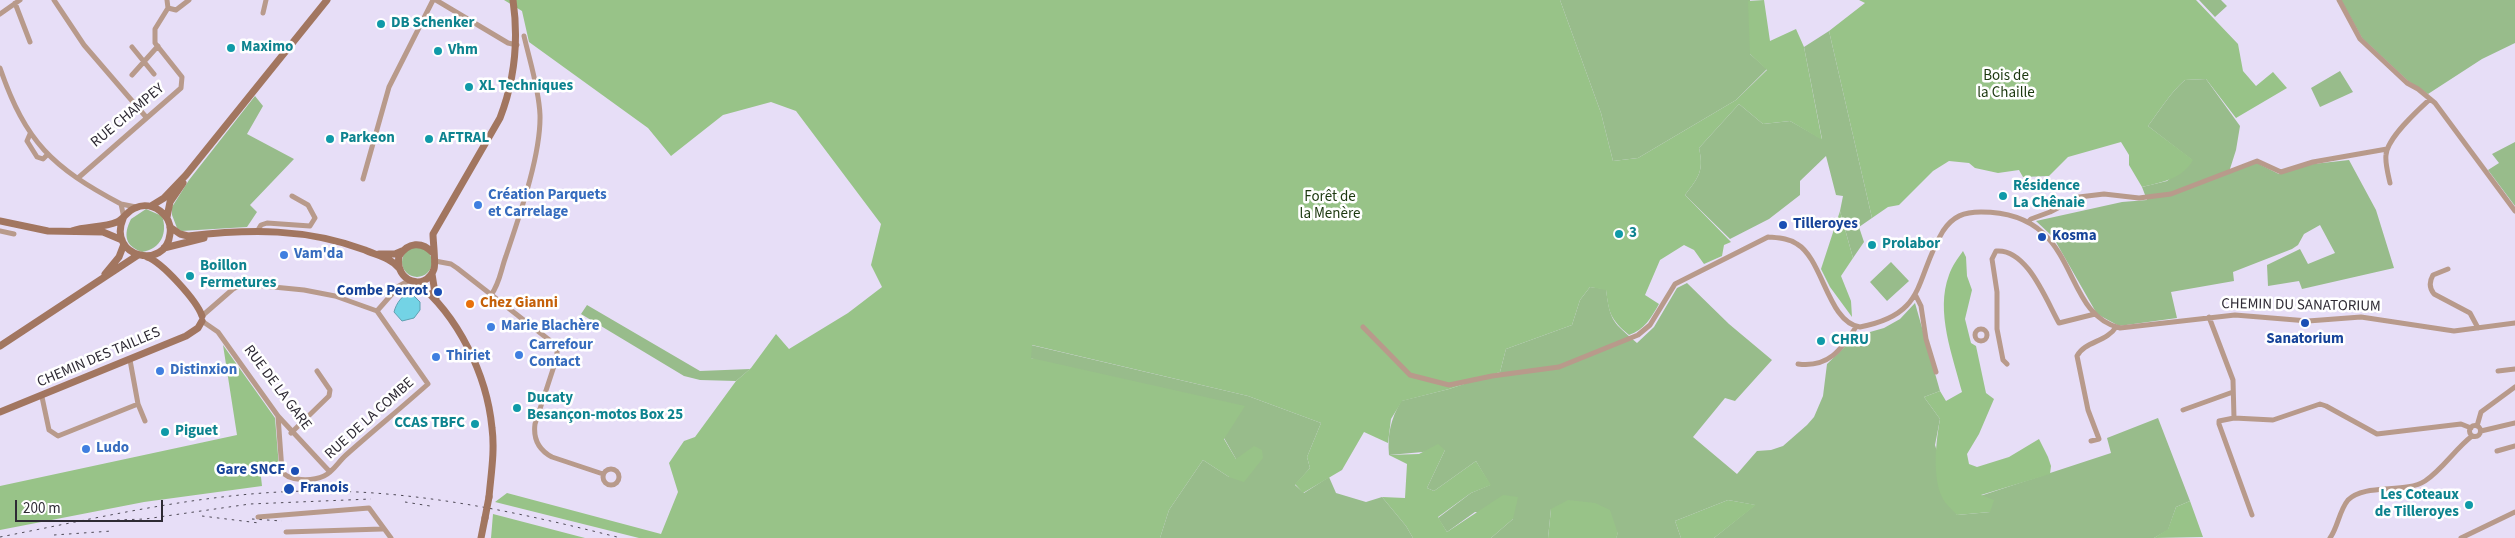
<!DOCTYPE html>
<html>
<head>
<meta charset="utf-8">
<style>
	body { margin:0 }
	#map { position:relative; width:2515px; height:538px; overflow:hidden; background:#e7def7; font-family:"Source Sans 3",sans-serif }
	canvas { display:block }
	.scale { position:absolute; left:15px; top:500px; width:148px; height:22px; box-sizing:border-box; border:2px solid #2e2a34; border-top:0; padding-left:6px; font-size:15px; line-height:18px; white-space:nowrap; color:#2e2a34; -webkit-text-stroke:4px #fff; paint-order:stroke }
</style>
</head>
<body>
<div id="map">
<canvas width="2515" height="538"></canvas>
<div class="scale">200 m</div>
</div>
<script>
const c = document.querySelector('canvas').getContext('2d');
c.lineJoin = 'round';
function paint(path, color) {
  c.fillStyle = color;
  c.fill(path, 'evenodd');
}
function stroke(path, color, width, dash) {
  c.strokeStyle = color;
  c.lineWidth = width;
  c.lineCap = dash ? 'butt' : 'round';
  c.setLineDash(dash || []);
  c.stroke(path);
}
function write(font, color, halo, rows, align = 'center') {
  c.font = font + ' "Source Sans 3",sans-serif';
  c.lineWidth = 5;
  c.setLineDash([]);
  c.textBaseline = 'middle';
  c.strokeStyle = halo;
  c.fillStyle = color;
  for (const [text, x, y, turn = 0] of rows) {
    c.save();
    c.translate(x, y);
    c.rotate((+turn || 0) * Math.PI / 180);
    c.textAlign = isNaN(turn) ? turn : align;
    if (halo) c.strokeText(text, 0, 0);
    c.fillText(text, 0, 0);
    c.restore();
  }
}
const green = new Path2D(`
	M1560 0H1750V54L1767 69 1736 100 1638 158 1613 161 1601 113Z
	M2199 0H2221L2227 6 2215 17Z
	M2341 0H2515V43L2482 59 2428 94 2408 81 2362 38Z
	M1829 31 1872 218 1859 227 1864 242 1853 258 1840 211 1843 196 1836 195 1826 156 1800 181V195L1769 219 1730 239 1685 195C1699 177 1704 171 1699 148L1739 104 1763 124 1790 121 1822 139 1804 47Z
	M2340 71 2353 92 2320 107 2311 88Z
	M2206 79 2240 126 2236 150 2229 172 2257 163 2279 174 2313 164 2349 160 2376 210 2394 268 2302 289 2299 281 2268 286 2267 265 2300 249 2308 264 2335 253 2320 225 2304 234 2298 245 2292 249 2233 272 2234 281 2171 292 2177 318 2119 326 2097 314 2053 237 2036 221 2122 202 2147 200 2142 187 2167 181 2192 160 2148 126C2161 109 2169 94 2185 80Z
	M255 96 263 106 247 134 294 159 250 205 257 212 247 227 181 231 177 228 172 215V207L189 180Z
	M2515 142V206L2488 170 2499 163 2492 154Z
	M146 209 162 216C168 233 161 249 142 252 125 246 123 235 131 219Z
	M402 262a15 15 0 1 1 30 0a15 15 0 1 1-30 0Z
	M1891 262 1909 281 1887 301 1870 282Z
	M1687 283 1729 324 1772 360 1735 401 1725 398 1693 437 1737 474 1757 451 1771 450 1783 446 1807 425 1814 417 1823 396 1827 364 1856 336 1884 328 1900 319 1915 303 1940 391 1924 397 1940 419 1935 445 1957 515 1990 512 1980 496 2111 453 2107 438 2158 418 2190 501 2176 507 2168 530 2154 538H1714L1755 505 1728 500 1675 521 1681 538H1616L1618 533 1551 509 1548 538H1491L1513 519 1475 512 1447 532 1438 518 1471 493 1490 485 1476 461 1434 491 1427 488 1445 450 1389 455C1387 434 1391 419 1401 401L1449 389 1500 372 1506 349 1572 325 1580 300 1590 287 1606 289C1610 322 1613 322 1637 343L1654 327 1677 288Z
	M587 305 700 371 750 369 736 381 700 380 684 376 581 314Z
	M1031 345 1248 396 1321 423 1307 457 1310 468 1295 485 1304 493 1329 477 1336 493 1366 502 1382 497 1406 526 1413 538H1160L1169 510 1203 460 1229 477 1236 459 1224 438 1031 358Z`);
const forest = new Path2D(`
	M504 0H1560L1601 113 1613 161 1638 158 1736 100 1767 70 1750 54 1748 1 1764 0 1770 41 1796 29 1804 47 1822 140 1790 121 1763 124 1739 104 1699 148C1704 171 1699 177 1685 195L1731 242 1724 245 1722 256 1704 264 1694 250 1684 245 1660 260 1645 295 1659 304C1651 318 1644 330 1629 335 1610 319 1609 313 1606 290L1590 287 1580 300 1572 325 1506 349 1500 372 1449 389 1402 401 1391 419 1388 443 1364 432 1342 470 1303 493 1295 484 1310 468 1307 457 1321 423 1248 396 1032 345 1031 358 1245 406 1224 439 1236 459 1254 446 1262 450 1263 458 1244 482 1229 477 1203 460 1169 510 1160 538H639L495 502 507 493 661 534 678 492 669 463 684 441 695 437 736 381 751 368 776 334 789 349 848 313 882 287 871 265 881 224 796 111 771 102 723 115 671 156 648 128 529 42 522 11Z
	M1859 0H2196L2238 44 2243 71 2256 86 2273 72 2287 88 2236 118 2206 79 2185 80C2169 94 2161 109 2148 126L2193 160C2182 179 2163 182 2142 187L2129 165V155L2121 142 2068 157 2049 176 2023 177 2019 170 1998 173 1975 168 1969 163 1949 161 1933 171 1899 205 1888 207 1872 218 1829 31 1865 3Z
	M1840 211 1853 258 1841 276 1851 301 1852 317 1830 287 1821 269Z
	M1963 251 1966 257 1967 276 1972 290 1965 319 1971 343 1976 346 1986 393 1994 399 1979 434 1967 454 1969 464 1977 467 2009 457 2039 439 2048 457 2051 466 2050 474 1981 495 1994 500 1990 512 1957 515C1952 509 1945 504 1942 497 1932 476 1936 441 1940 419L1924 397 1940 391 1946 401 1962 392C1953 356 1935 312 1949 275 1952 266 1958 258 1963 251Z
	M223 345 275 418 279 467 260 468 262 486 144 502 0 530V486L237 435Z
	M1438 444 1445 450 1427 488 1434 491 1476 461 1491 485 1471 493 1438 517 1447 532 1503 495 1518 497 1513 519 1491 538H1413L1406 526 1382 497 1405 498 1407 464 1389 455 1419 454Z
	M1568 500 1595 503 1610 510 1618 534 1616 538H1548L1551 509Z
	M1728 500 1756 505 1714 538H1681L1675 521Z
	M2190 501 2203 537 2154 538 2168 529 2176 507Z
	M493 514 585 538H491Z`);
const water = new Path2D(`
	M411 293 420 302V310L414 318 402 321 394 312C396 304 402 294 411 293Z`);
const street = new Path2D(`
	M54 0 84 45 146 117
	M436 0 508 43 517 45
	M2339 0 2360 39 2407 83 2418 89 2435 103 2515 211
	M15 3 30 42
	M168 8 176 10 189 0
	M263 13 266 0
	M0 14 20 0
	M132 47 154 74
	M0 68C26 143 52 167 121 204
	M132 75 158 46
	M30 134 27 141 37 157 43 159 47 155
	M78 178 181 88 182 77 155 43V29L168 8 167 0
	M363 179 389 87 433 0
	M2390 183C2388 174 2385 163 2386 155 2387 138 2418 110 2430 99
	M124 218 121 204 136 207
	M2028 222 2031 219 2050 212 2079 197 2104 194 2139 198 2171 194 2257 161 2281 172 2313 162 2387 149
	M258 230 261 225 267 223 310 226 315 218 308 205 292 196
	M0 231 14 234
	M435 261 451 264 457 268 557 346V357L535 424C533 439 539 450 552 457L603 474
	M2448 269 2433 275C2429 282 2429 288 2434 294L2470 313 2478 328
	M491 295C500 283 501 269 506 256 519 217 541 155 540 115 539 89 530 62 524 36
	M1916 296 1921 306 1926 339 1936 372
	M377 311 399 286 410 280
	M2209 317 2233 380 2234 418 2273 420 2320 404 2326 406 2377 434 2461 424 2471 428
	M1363 327 1410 375 1449 385 1492 376 1559 367 1638 335 1650 325 1675 284 1768 237C1779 238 1788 238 1797 244 1823 259 1828 323 1860 327 1928 314 1914 279 1943 231 1953 216 1964 212 1981 212 2083 212 2058 313 2120 328L2235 315 2308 321 2361 317 2454 331 2515 323
	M1975 335a6 6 0 1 1 12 0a6 6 0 1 1-12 0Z
	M1798 364C1828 368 1841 350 1856 327
	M2007 364 2003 360 1997 329V292L1992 259 1996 251C2027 248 2046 300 2059 323L2095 314
	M2498 371 2515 369
	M42 397 49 430 58 436 138 404 130 360
	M138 404 145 421
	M2183 410 2233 392
	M278 416 282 471C288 482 313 481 324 476 333 472 339 461 346 455 373 431 401 408 428 384L377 311 335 296 304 290 243 284 233 289 202 316V321L218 332 278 416 330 472
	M2234 418 2219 421V424L2252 515
	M2469.5 431a5.5 5.5 0 1 1 11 0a5.5 5.5 0 1 1-11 0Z
	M2477 426 2481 412 2515 387
	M2481 431 2515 423
	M291 433 329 396 330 390 317 371
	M2091 441 2099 439 2088 410 2077 356C2085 341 2107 342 2116 327
	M2497 451 2515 446
	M603 477a8 8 0 1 1 16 0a8 8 0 1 1-16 0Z
	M258 517 369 508 391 538
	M286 532 382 529
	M2330 538C2338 527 2339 511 2348 500 2365 483 2405 494 2425 481 2443 469 2455 449 2472 436
	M2461 538 2515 512`);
const secondary = new Path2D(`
	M151 206 164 198 186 175 327 0
	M167 217 170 202 183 183
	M0 221 48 231 103 232 122 240
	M170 227 180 234 188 236C250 229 306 228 365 250 376 255 391 258 399 268
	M72 231C86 226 103 228 117 222 124 219 127 211 135 208 152 200 173 215 170 234 166 271 107 257 123 219
	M164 248 204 238
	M433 253C422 241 408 242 399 256 394 282 426 292 434 269 436 264 433 242 433 234L500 118C515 79 519 42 513 0
	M379 254H395L402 251
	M147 257C162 262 197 301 202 316
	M105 274 119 257 124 244
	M432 274 436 299
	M416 282C458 315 487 375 492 428 495 451 491 474 489 497
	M0 346 138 255
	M0 412 186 336 198 328 202 321
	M481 538 485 518`);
const rail = new Path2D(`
	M405 502 430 506
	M202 516 259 523
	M252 519 282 521
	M117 520 145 519 250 504 371 499
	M54 535 112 531
	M0 537C103 517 206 492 311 491 417 490 518 512 621 538`);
const secondaryBridge = new Path2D(`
	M485 518 489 497`);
const markers = [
	[381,24,5,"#0f9aa8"],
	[231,48,5,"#0f9aa8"],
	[438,51,5,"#0f9aa8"],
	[469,87,5,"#0f9aa8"],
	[330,139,5,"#0f9aa8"],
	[429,139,5,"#0f9aa8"],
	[2003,196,5,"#0f9aa8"],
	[478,205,5,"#3f7fe0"],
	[1783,225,5,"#1a4fb4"],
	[1619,234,5,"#0f9aa8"],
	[2042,237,5,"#1a4fb4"],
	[1872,245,5,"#0f9aa8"],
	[284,255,5,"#3f7fe0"],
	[190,276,5,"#0f9aa8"],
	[438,292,5,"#1a4fb4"],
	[470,304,5,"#e8710a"],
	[2305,323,5,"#1a4fb4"],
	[491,327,5,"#3f7fe0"],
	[1821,341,5,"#0f9aa8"],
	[519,355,5,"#3f7fe0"],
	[436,357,5,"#3f7fe0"],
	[160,371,5,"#3f7fe0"],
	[517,408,5,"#0f9aa8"],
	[475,424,5,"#0f9aa8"],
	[165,432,5,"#0f9aa8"],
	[86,449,5,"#3f7fe0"],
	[295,471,5,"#1a4fb4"],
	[289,489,6,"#1a4fb4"],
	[2469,505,5,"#0f9aa8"]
];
const cultureNames = [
	["DB Schenker",391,24],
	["Maximo",241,48],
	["Vhm",448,51],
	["XL Techniques",479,87],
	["Parkeon",340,139],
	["AFTRAL",439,139],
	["Résidence",2013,187],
	["La Chênaie",2013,204],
	["3",1629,234],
	["Prolabor",1882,245],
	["Boillon",200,267],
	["Fermetures",200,284],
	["CHRU",1831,341],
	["Ducaty",527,399],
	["Besançon-motos Box 25",527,416],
	["CCAS TBFC",465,424,"right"],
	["Piguet",175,432],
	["Les Coteaux",2459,496,"right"],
	["de Tilleroyes",2459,513,"right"]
];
const parkNames = [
	["Bois de",2006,77],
	["la Chaille",2006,94],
	["Forêt de",1330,198],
	["la Menère",1330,215]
];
const streetNames = [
	["RUE CHAMPEY",128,116,-40],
	["CHEMIN DU SANATORIUM",2301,306,1],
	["CHEMIN DES TAILLES",99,358,-23],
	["RUE DE LA GARE",277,388,53],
	["RUE DE LA COMBE",370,419,-42]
];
const shopNames = [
	["Création Parquets",488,196],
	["et Carrelage",488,213],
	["Vam'da",294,255],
	["Marie Blachère",501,327],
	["Carrefour",529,346],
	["Contact",529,363],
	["Thiriet",446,357],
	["Distinxion",170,371],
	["Ludo",96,449]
];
const transitNames = [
	["Tilleroyes",1793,225],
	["Kosma",2052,237],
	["Combe Perrot",428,292,"right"],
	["Sanatorium",2305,340,"center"],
	["Gare SNCF",285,471,"right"],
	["Franois",300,489]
];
const foodNames = [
	["Chez Gianni",480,304]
];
paint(green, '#98bc8b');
paint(forest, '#98c388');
paint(water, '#73d3e5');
stroke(water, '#5ea0b0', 1);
stroke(street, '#b89a8b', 5);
stroke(secondary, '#a27660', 7);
stroke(rail, '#4d4855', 1, [2.5, 5]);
stroke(secondaryBridge, '#a27660', 7);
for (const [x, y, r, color] of markers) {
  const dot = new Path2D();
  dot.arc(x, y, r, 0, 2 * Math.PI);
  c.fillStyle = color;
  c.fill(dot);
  stroke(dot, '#fff', 2);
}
write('bold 15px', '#0d838f', '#fff', cultureNames, 'left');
write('15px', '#1c380f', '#fff', parkNames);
write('15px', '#2e2a34', '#fff', streetNames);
write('bold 15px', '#366cbe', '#fff', shopNames, 'left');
write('bold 15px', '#164399', '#fff', transitNames, 'left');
write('bold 15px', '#c56008', '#fff', foodNames, 'left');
</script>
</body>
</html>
